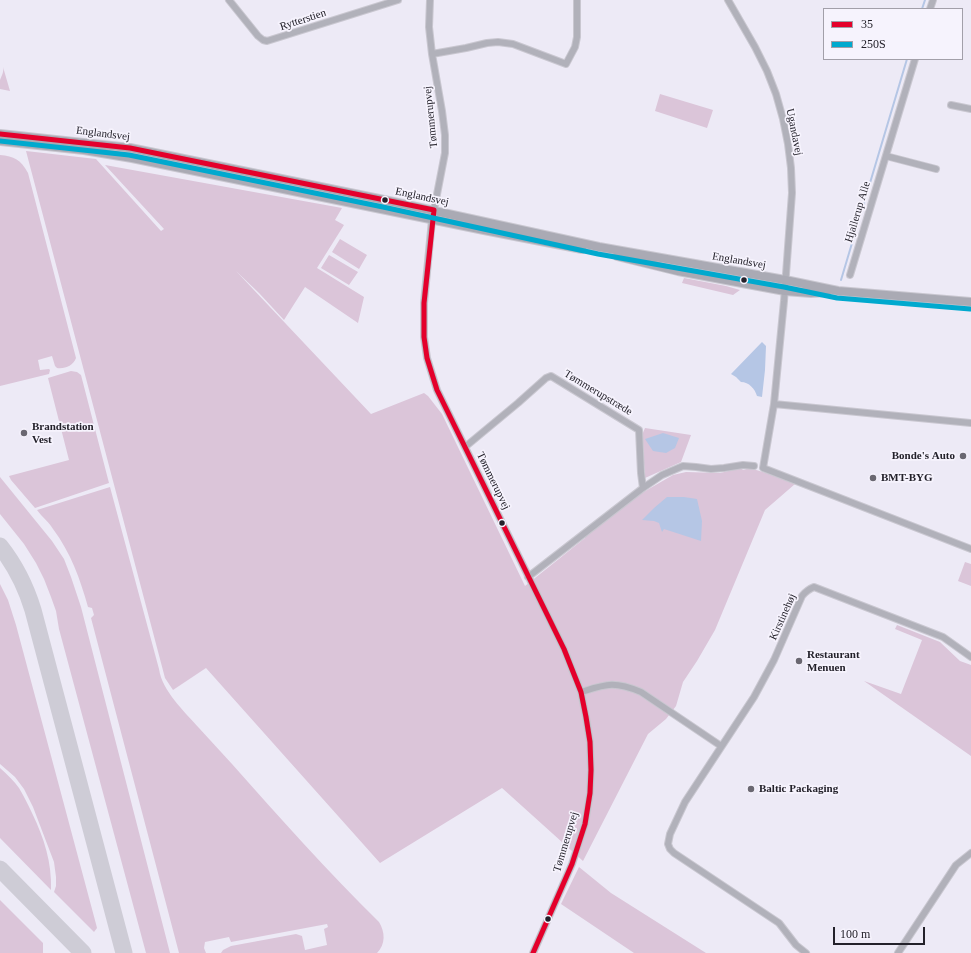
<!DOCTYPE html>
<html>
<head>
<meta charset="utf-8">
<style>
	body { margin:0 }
	#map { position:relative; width:971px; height:953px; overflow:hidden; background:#edeaf6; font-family:Georgia,serif }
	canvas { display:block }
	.legend { position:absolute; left:823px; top:8px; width:140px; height:52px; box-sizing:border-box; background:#f6f3fd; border:1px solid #a29fa9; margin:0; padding:5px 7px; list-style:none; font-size:12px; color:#23212a }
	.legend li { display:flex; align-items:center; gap:8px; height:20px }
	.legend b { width:20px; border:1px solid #a29fa9 }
	.scale { position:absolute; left:833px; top:927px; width:92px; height:18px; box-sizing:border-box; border:2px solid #23212a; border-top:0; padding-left:5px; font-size:12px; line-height:14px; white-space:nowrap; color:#23212a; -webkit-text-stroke:3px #f6f3fd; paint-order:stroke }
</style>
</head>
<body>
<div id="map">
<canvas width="971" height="953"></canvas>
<ul class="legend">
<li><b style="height:5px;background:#e4002b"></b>35</li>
<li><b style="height:5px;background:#00a9ce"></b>250S</li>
</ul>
<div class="scale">100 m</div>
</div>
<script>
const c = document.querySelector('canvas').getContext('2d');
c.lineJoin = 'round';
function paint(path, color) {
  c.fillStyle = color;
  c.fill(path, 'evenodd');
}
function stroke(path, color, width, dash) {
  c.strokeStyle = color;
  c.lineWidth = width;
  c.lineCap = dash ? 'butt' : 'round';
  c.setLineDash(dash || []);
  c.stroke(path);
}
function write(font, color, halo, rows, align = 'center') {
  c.font = font + ' Georgia,serif';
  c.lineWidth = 3.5;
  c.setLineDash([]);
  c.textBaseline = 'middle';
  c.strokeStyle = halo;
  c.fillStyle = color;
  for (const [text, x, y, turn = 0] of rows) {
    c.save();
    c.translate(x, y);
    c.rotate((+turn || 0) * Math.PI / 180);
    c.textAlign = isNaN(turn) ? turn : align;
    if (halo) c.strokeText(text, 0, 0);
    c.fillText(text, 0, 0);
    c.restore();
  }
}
const green = new Path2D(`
	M3 67 10 91 0 89C0 86 0 82 0 80 2 75 4 72 3 67Z
	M660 94 713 110 707 128 655 111Z
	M26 151 96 159 161 231 164 229 105 165 342 208 335 220 344 225 317 268 364 297 358 323 305 287 284 320 259 293 236 271 371 414 424 393 428 396 442 414 525 586 585 538V537L628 502 647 490 673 475 686 472 720 473 741 468 743 470 750 468 766 473 795 484 765 510 715 630 697 661 683 682 676 706 666 719 648 734 583 861 502 788 380 863 206 668 173 690 165 678Z
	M0 155C14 156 21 160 28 173L76 358C73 366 65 369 57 368L55 366 52 356 38 360 40 370 49 369 50 370 49 374 0 386Z
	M340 239 367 255 359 269 332 252Z
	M329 255 358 272 349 285 321 268Z
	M684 278 726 286 740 290 733 295 682 283Z
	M71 371 77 372 81 375 109 483 35 508 11 480 9 476 69 460 48 378Z
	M645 428 691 435 681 462 645 478 642 435Z
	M0 477 52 541 64 559 71 577 81 607 170 953H146L59 629 56 611 51 597 44 579 36 563 24 544 0 514Z
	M110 487 159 669C162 691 185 712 199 728 210 740 221 752 232 764 280 818 328 872 379 922 385 932 386 944 377 953H221L223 950 231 946 296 934 302 936 305 950 327 945 324 929 328 927 327 924 231 942 229 937 205 942 204 948 206 953H179L91 618 94 615 92 608 88 607C80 579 71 553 53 529 49 522 42 517 37 510Z
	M965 562 971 564V586L958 581Z
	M0 584 8 600 16 625 96 924 97 928 94 932 54 892 56 886V877L54 862 33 807 24 789 15 777 0 764Z
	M897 625 940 642 960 661 971 665V756L864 681 901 694 922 640 895 629Z
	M0 768C7 774 14 781 19 788 24 796 28 805 32 813 44 838 52 862 51 890L0 838Z
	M579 867 611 893 706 953H634L561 904Z
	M0 900 43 943V953H0Z`);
const water = new Path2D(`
	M762 342 766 346 765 370 762 397 757 396C755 389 749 382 741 382L736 377 731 374Z
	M663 433 679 438 675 448 666 453 653 451 645 439Z
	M667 497H684L697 499 702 521 701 541 664 529 662 532 659 523 654 521 642 520 654 508Z`);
const stream = new Path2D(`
	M922 9 925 0
	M841 280 907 59`);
const taxiway = new Path2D(`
	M0 546C15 565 26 587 33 610L124 953
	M0 869 83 953`);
const minor = new Path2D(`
	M229 0 258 36 263 40 267 41 398 0
	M430 0 429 27 432 54 442 111 445 135V153L432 220 424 303V337L427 358 437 390 564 649 581 692 586 717 590 742 591 770 590 793 585 824 572 864 533 953
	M728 0 755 47 767 71 776 94 783 119 788 144 791 168 792 193 784 301 774 404 763 468 971 549
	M930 9 933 0
	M432 54 466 48 487 43 498 42 513 44 566 64 575 47 577 37V0
	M951 105 971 109
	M886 156 936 169
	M850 275 915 59
	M774 404 971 423
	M465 447 518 403 546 378 551 376 639 430 641 473 643 488
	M528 577 643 488 662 475 683 466 696 467 711 469 724 468 743 465 754 466
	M581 692C607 684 614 681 641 692L721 746
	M806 953 796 945 779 923 674 853 670 849 668 844 670 834 685 802 754 697 774 660 802 596C806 591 809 589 814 587L943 637 971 657
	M898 953 956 865 971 853`);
const major = new Path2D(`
	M0 134 130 148 384 200 599 247 785 280 838 291 971 302
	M0 141 84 150 132 158 484 230 582 249
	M617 256 678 271 785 291 811 293 827 292`);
const bus1 = new Path2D(`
	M0 134 130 148 434 210 424 303V337L427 358 437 390 564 649 581 692 586 717 590 742 591 770 590 793 585 824 572 864 533 953`);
const bus2 = new Path2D(`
	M0 141 129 155 383 207 598 254 784 287 837 298 970 309`);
const markers = [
	[385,200,3.5,"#23212a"],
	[744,280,3.5,"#23212a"],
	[24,433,4,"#6a6771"],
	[963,456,4,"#6a6771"],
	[873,478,4,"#6a6771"],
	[502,523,3.5,"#23212a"],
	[799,661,4,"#6a6771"],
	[751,789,4,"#6a6771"],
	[548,919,3.5,"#23212a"]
];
const streetNames = [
	["Rytterstien",303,20,-18],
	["Tømmerupvej",431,117,-96],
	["Ugandavej",794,132,79],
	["Englandsvej",103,134,7],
	["Englandsvej",422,197,12],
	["Hjallerup Alle",858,212,-73],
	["Englandsvej",739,261,10],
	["Tømmerupstræde",598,393,31],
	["Tømmerupvej",493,481,64],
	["Kirstinehøj",783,617,-66],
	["Tømmerupvej",566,842,-73]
];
const poiNames = [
	["Brandstation",32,427],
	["Vest",32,440],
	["Bonde's Auto",955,456,"right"],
	["BMT-BYG",881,478],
	["Restaurant",807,655],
	["Menuen",807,668],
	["Baltic Packaging",759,789]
];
paint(green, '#dbc5d9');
paint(water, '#b5c6e5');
stroke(stream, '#b5c6e5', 2);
stroke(taxiway, '#ceccd6', 17);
stroke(minor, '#c9c7d0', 8);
stroke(major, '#c9c7d0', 10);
stroke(minor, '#b1b1ba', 6);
stroke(major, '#aaaab4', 8);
stroke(bus1, '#e4002b', 5);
stroke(bus2, '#00a9ce', 5);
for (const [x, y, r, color] of markers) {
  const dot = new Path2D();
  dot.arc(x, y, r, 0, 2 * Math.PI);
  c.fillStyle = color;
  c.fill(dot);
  stroke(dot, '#f6f3fd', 1.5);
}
write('11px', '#23212a', '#f6f3fd', streetNames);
write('bold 11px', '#23212a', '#f6f3fd', poiNames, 'left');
</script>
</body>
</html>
